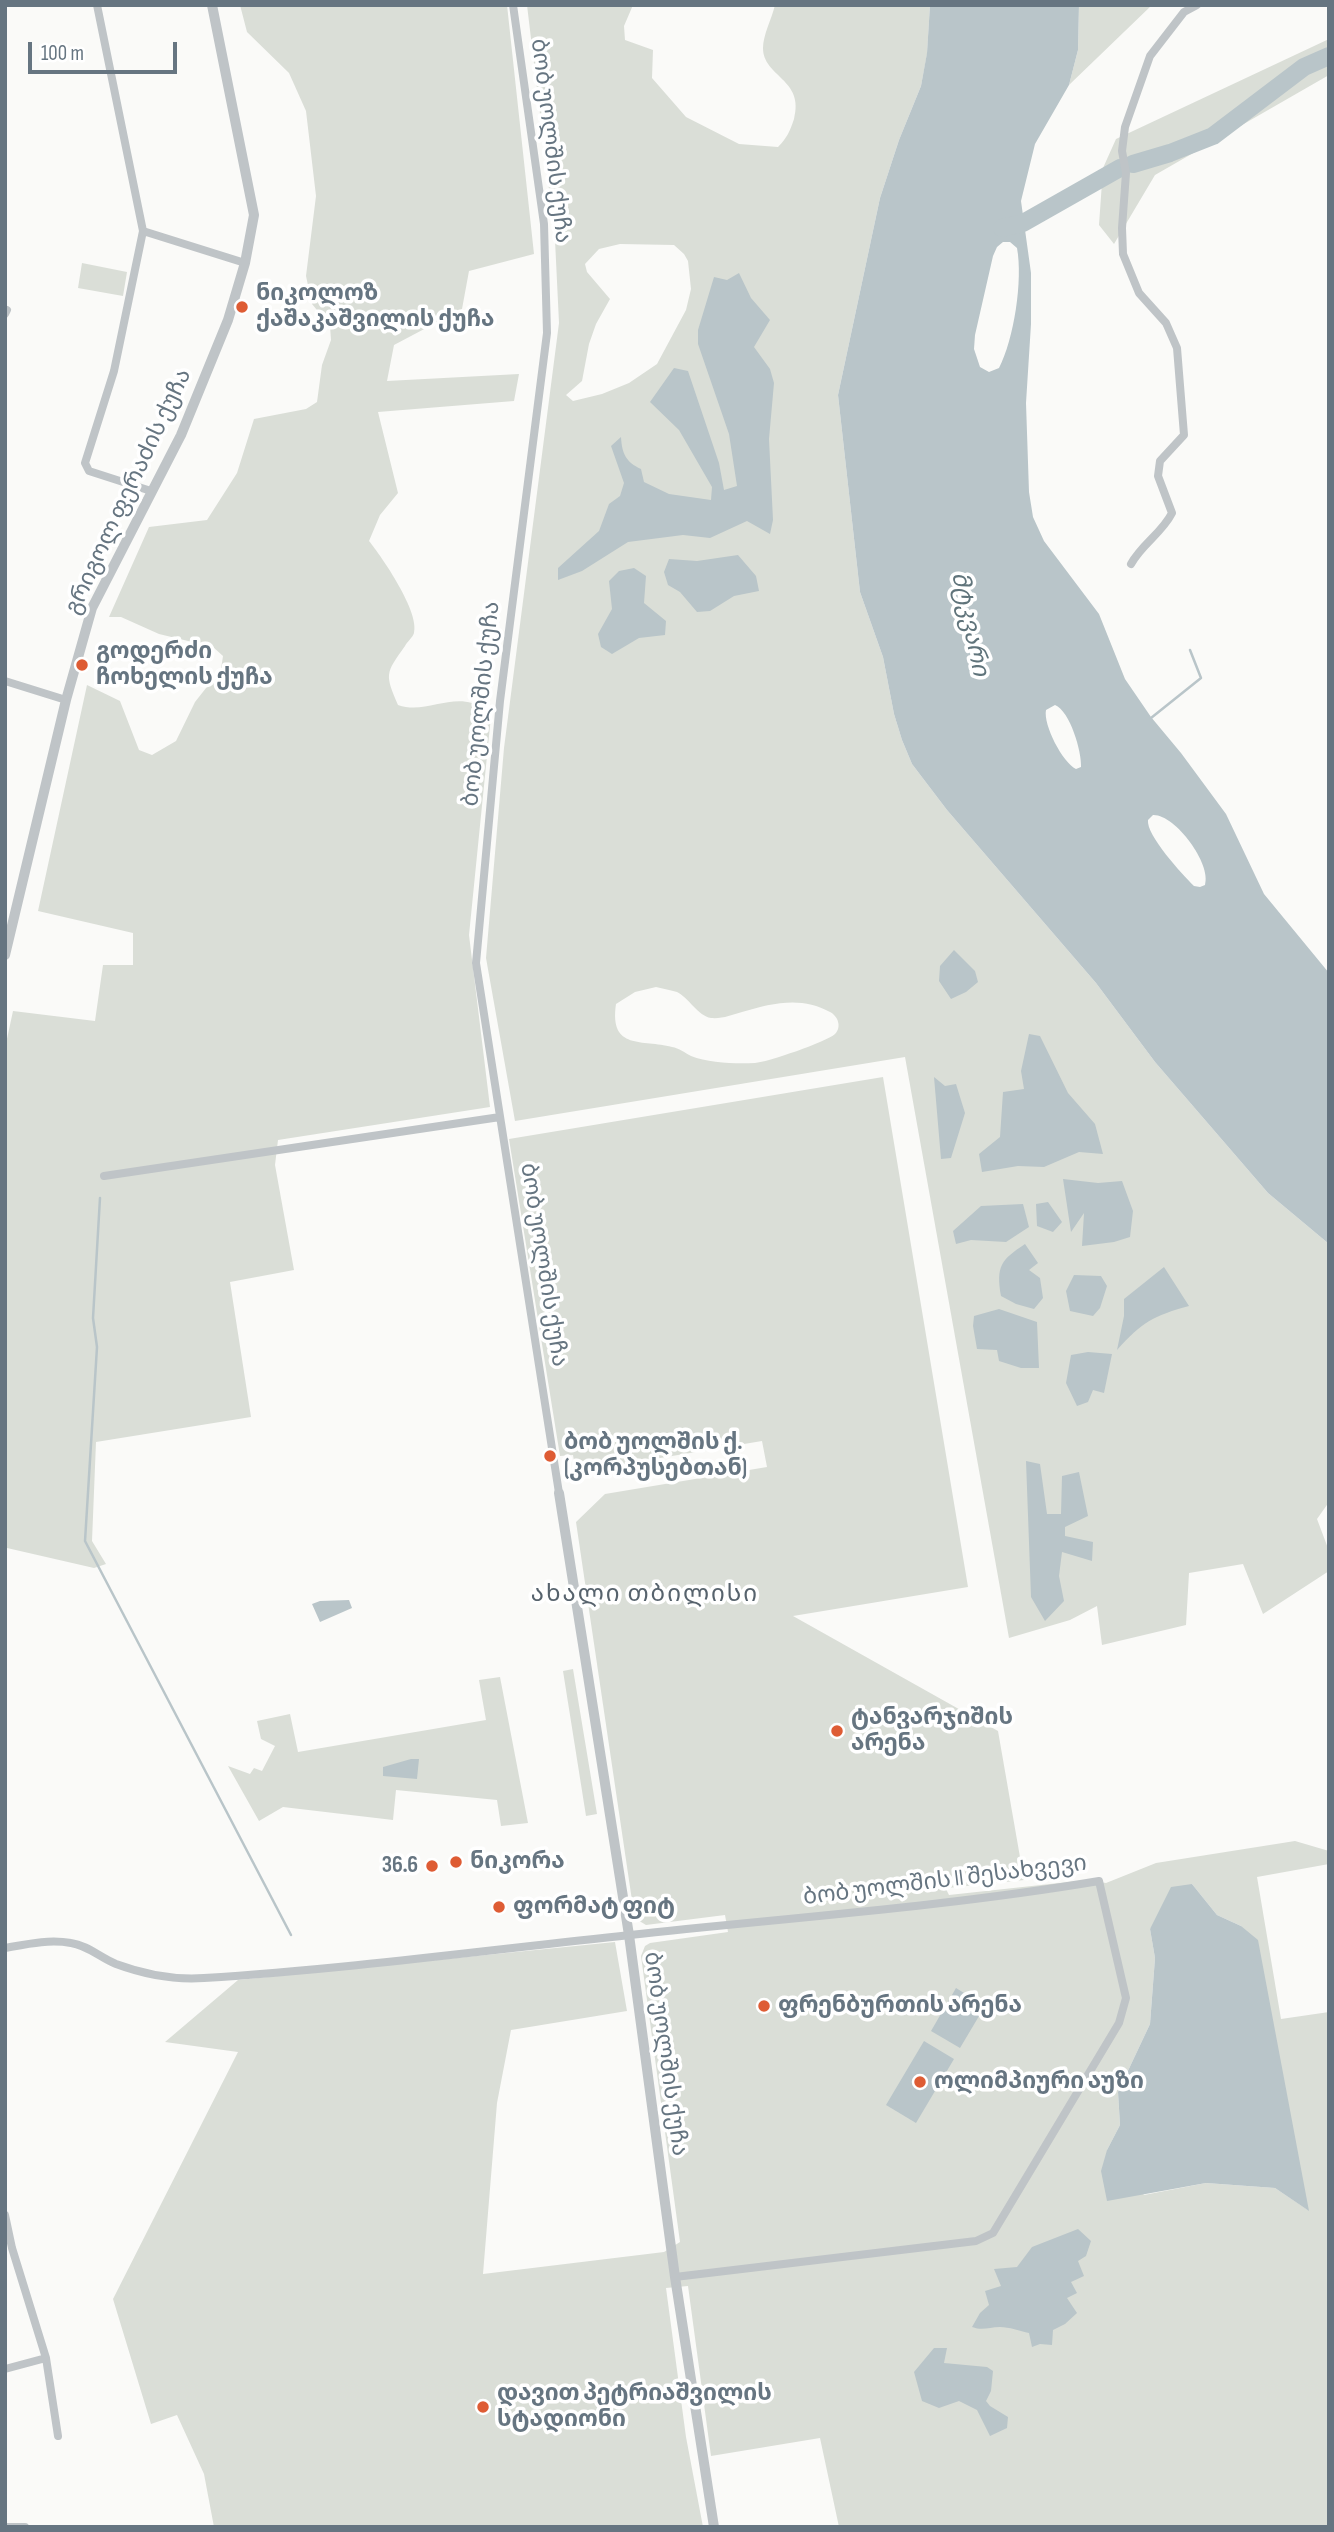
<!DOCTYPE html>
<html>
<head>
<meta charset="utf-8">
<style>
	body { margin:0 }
	#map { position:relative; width:1334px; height:2532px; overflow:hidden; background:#fafaf8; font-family:"Sofia Sans Condensed",sans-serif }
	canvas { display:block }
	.frame { position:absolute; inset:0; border:7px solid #667581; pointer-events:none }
	.scale { position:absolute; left:28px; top:42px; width:149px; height:32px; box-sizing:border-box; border:4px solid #667581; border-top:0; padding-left:9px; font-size:21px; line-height:24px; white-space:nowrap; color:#667581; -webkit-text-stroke:5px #fff; paint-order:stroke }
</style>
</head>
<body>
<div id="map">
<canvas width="1334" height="2532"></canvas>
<div class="frame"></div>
<div class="scale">100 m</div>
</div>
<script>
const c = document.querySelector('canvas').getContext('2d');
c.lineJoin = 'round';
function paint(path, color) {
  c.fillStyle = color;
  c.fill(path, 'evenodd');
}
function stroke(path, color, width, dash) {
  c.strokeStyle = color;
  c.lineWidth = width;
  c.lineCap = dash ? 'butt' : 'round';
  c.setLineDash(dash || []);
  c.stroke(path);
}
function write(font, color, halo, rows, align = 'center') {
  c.font = font + ' "Sofia Sans Condensed","Noto Sans Georgian",sans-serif';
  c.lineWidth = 7;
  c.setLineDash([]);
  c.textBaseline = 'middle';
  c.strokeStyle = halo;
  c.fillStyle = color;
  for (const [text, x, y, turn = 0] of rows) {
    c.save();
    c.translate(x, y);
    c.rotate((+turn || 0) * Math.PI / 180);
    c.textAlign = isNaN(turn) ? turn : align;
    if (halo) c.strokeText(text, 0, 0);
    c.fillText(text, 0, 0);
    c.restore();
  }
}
const green = new Path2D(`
	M240 5H507L534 254 469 271 462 309 394 345 387 381 519 374 514 401 378 412 398 493 380 515 369 541C382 557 420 612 414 633 413 637 407 642 405 646 385 674 385 674 398 705 423 714 447 696 472 703 479 705 485 711 491 716L469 935 490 1107 278 1140 275 1165 294 1270 230 1282 251 1417 96 1442 92 1541 106 1564 94 1568 7 1548 5 1515V1048L13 1011 95 1021 103 965H133V933L38 911 87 685 120 701 139 750 152 755 176 741 195 702 221 669 223 656 213 647 159 634 121 617H109L149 527 207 520 237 473 254 419 306 409 317 402 322 365 331 340 330 326 312 304 306 276 316 196 306 111 289 73 247 32Z
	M527 5H633L624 26 625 40 653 50 652 78 686 117 739 144 778 147C787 138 790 131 794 119 805 79 763 77 763 48 763 35 772 18 775 5H930L927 54 921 86 899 140 880 198 838 395 860 592 883 657 894 714 902 740 912 764 947 810 1096 983 1155 1062 1268 1193 1329 1244V1502L1317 1519 1329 1551V1571L1263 1614 1243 1564 1189 1573 1186 1625 1102 1645 1097 1606 1070 1620 1009 1638 905 1057 515 1121 486 958 504 748 559 323 555 240ZM620 244 674 245 684 254 688 261 691 289 686 310 657 364 629 383 602 394 573 401 566 395 582 381 589 344 596 324 610 299 587 272 585 264 599 249ZM656 987C663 989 671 990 677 992 689 998 698 1016 711 1018 722 1019 732 1015 742 1012 772 1003 802 996 830 1012 838 1016 842 1027 835 1034 826 1042 768 1062 755 1063 736 1064 709 1063 691 1056 685 1053 679 1048 672 1047 643 1039 609 1051 616 1004L635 992Z
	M1079 5H1152L1069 85 1078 50Z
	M1329 39V75L1155 175 1114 244 1099 225 1103 168 1116 139Z
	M82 263 127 272 123 296 78 288Z
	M883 1077 968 1587 793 1616 998 1731 1024 1880 948 1888 945 1887 949 1895 1087 1880 1106 1883 1156 1863 1295 1841 1329 1851V1864L1257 1877 1281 2019 1329 2012V2527H839L820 2438 711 2456 688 2286 666 2288 686 2437 703 2527H214L204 2474 177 2415 151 2424 113 2299 238 2052 165 2042 238 1980 615 1942 627 2011 511 2030 497 2103 483 2274 664 2252 680 2242 641 1956 645 1946 650 1943 728 1932 725 1915 646 1925 636 1919 634 1914 576 1522 605 1494 767 1467 762 1441 576 1472 573 1455 560 1456 509 1139ZM1192 1884 1217 1915 1241 1926 1308 2210 1275 2188 1206 2183 1144 2195 1107 2150 1120 2125 1118 2092 1150 2024 1155 1958 1150 1929Z
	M573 1669 597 1814 586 1816 563 1671Z
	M500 1677 528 1823 501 1826 497 1800 396 1790 393 1820 283 1807 259 1821 228 1766 250 1774 254 1768 262 1771 275 1746 261 1739 257 1721 290 1714 298 1752 486 1720 479 1680Z`);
const water = new Path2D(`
	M930 5H1079L1078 50 1069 85 1035 144 1021 201 1031 273V324L1026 403 1029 492 1033 517 1044 541 1099 614 1125 679 1151 717 1181 753 1226 814 1264 894 1329 973V1244L1268 1193 1155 1062 1096 983 947 810 912 764 902 740 894 714 883 657 860 592 838 395 880 198 899 140 921 86 927 53ZM1003 242H1010L1017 248C1023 280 1014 339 999 368L989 372 980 367 974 349 975 335 993 256 997 247ZM1055 705C1070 711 1082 752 1081 767L1076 769C1063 763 1043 725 1046 710ZM1153 815C1175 814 1212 864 1205 885L1200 887 1194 886C1182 874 1146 835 1148 820Z
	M739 273 751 298 770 320 754 347 770 369 774 383 769 439 773 520 770 534 747 521 710 538 683 535 628 542 582 571 558 580V568L599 531 609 504 620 496 624 483 611 446 621 437C622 454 626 462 641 469L644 482 669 494 711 500 712 487 679 430 650 402 674 368 688 371 719 463 724 490 737 486 729 434 698 344V330L714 277 727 280Z
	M738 555 756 576 759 591 734 596 710 611 697 612 680 592 668 585 664 572 669 559 697 561Z
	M634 568 646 576 644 603 666 621 665 635 639 638 612 654 601 647 598 634 612 609 609 581 619 571Z
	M954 950 975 971 978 982 966 992 951 999 939 981 940 966Z
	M1029 1034 1040 1036 1068 1093 1095 1124 1103 1154 1079 1152 1044 1167 1018 1166 982 1172 979 1154 1000 1137 1003 1092 1024 1089 1021 1071Z
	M934 1077 945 1086 956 1084 965 1113 951 1158 941 1159Z
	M1063 1179 1098 1183 1122 1181 1133 1211 1130 1237 1114 1242 1082 1246 1084 1213 1071 1232Z
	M1048 1202 1062 1222 1053 1232 1037 1226 1036 1204Z
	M1023 1204 1029 1227 1006 1242 971 1240 956 1244 953 1231 981 1206Z
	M1025 1244 1038 1263 1029 1270 1040 1278 1043 1298 1034 1309 1016 1304 1001 1296C996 1266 1001 1260 1025 1244Z
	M1164 1267 1189 1306C1153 1316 1142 1322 1117 1350L1124 1316V1299Z
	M1074 1275 1101 1276 1107 1286 1100 1308 1093 1316 1070 1311 1066 1291Z
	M999 1309 1037 1322 1039 1368H1021L999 1361 997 1350 977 1349 973 1326 974 1316Z
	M1088 1352 1112 1354 1104 1393 1093 1390 1088 1402 1077 1406 1066 1383 1071 1355Z
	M1026 1461 1040 1464 1047 1514H1061L1062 1476 1079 1472 1088 1516 1065 1527V1536L1093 1542 1092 1561 1062 1552 1059 1576 1064 1601 1045 1621 1031 1597Z
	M349 1600 352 1608 320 1622 312 1604 320 1601Z
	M411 1759H419L417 1779 383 1776V1767Z
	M1192 1884 1217 1915 1241 1926 1258 1940 1309 2211 1275 2188 1206 2183 1107 2201 1101 2171 1107 2150 1120 2125 1118 2092 1150 2024 1155 1958 1150 1929 1171 1887Z
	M956 1988 985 2006 960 2048 931 2031Z
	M924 2041 954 2059 916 2123 886 2105Z
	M1078 2229 1091 2241 1086 2256 1078 2261 1084 2276 1071 2282 1077 2293 1067 2298 1077 2313 1065 2324 1053 2330 1052 2345 1040 2344 1032 2347 1029 2333C1020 2331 1009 2327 1000 2327 989 2327 983 2331 972 2327L980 2313 989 2305 985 2291 1001 2286 994 2269 1017 2267 1032 2247Z
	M934 2348H947L944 2363 987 2367 993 2371 991 2391 986 2401 990 2406 1008 2417 1007 2428 990 2436 977 2410 959 2401 939 2408 922 2401 914 2372Z`);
const stream = new Path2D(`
	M1151 718 1201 678 1190 650
	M100 1198 93 1318 97 1347 85 1541 291 1935`);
const river = new Path2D(`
	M1133 164 1170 153 1213 136 1304 67 1329 56
	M1002 228 1023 223 1120 168`);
const minor = new Path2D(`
	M97 5 143 231 245 263
	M513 5 544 224 547 333 500 701 476 963 559 1493
	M143 231 114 371 85 463 89 471 151 491
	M5 314 7 310
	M1131 564C1142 544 1162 533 1172 513L1158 476 1160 461 1184 435 1177 348 1166 323 1139 293 1123 254 1122 228 1126 173 1122 151 1125 127 1150 56 1184 12 1197 5
	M5 681 66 700
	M104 1176 500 1117
	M5 1948C27 1944 49 1939 71 1943 87 1945 101 1958 116 1964 143 1974 175 1980 204 1978 346 1969 488 1950 630 1935 786 1918 944 1907 1099 1881L1126 1998 1119 2023 993 2233 976 2241 675 2277
	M5 2215 12 2248 46 2358 58 2436
	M5 2369 46 2358
	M5 2527H25`);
const tertiary = new Path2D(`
	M5 955 66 700 92 608 181 435 228 320 245 263 254 215 212 5
	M559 1493 629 1935 675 2277 714 2527`);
const markers = [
	[242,307,7,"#de5c34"],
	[82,665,7,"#de5c34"],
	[550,1456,7,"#de5c34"],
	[837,1731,7,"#de5c34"],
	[456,1862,7,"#de5c34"],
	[432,1866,7,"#de5c34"],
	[499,1907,7,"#de5c34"],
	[764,2006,7,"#de5c34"],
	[920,2082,7,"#de5c34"],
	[483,2407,7,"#de5c34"]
];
const streetNames = [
	["ბობ უოლშის ქუჩა",550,141,83],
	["გრიგოლ ფერაძის ქუჩა",129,492,-65],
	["ბობ უოლშის ქუჩა",482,704,-84],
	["ბობ უოლშის ქუჩა",543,1265,81],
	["ბობ უოლშის II შესახვევი",945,1881,-7],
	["ბობ უოლშის ქუჩა",665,2054,82]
];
const poiNames = [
	["ნიკოლოზ",256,294],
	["ქაშაკაშვილის ქუჩა",256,320],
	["გოდერძი",96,652],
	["ჩოხელის ქუჩა",96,678],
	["ბობ უოლშის ქ.",564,1443],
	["(კორპუსებთან)",564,1469],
	["ტანვარჯიშის",851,1718],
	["არენა",851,1744],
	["ნიკორა",470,1862],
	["36.6",418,1866,"right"],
	["ფორმატ ფიტ",513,1907],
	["ფრენბურთის არენა",778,2006],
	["ოლიმპიური აუზი",934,2082],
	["დავით პეტრიაშვილის",497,2394],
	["სტადიონი",497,2420]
];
const waterNames = [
	["მტკვარი",969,624,78]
];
const neighbourhoodNames = [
	["ახალი თბილისი",645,1595]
];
paint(green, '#daded7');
paint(water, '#b9c5c9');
stroke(stream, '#b9c5c9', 2.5);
stroke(river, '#b9c5c9', 18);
stroke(minor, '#bfc4c7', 8);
stroke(tertiary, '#bfc4c7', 10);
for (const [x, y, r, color] of markers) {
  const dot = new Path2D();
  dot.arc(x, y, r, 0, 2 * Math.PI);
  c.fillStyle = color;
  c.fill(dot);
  stroke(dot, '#fff', 2.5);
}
write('23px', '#667581', '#fff', streetNames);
write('bold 23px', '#667581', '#fff', poiNames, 'left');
write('italic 24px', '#60747b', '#fff', waterNames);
c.letterSpacing = '2px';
write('24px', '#57636d', '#fff', neighbourhoodNames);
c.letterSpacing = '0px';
</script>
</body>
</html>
